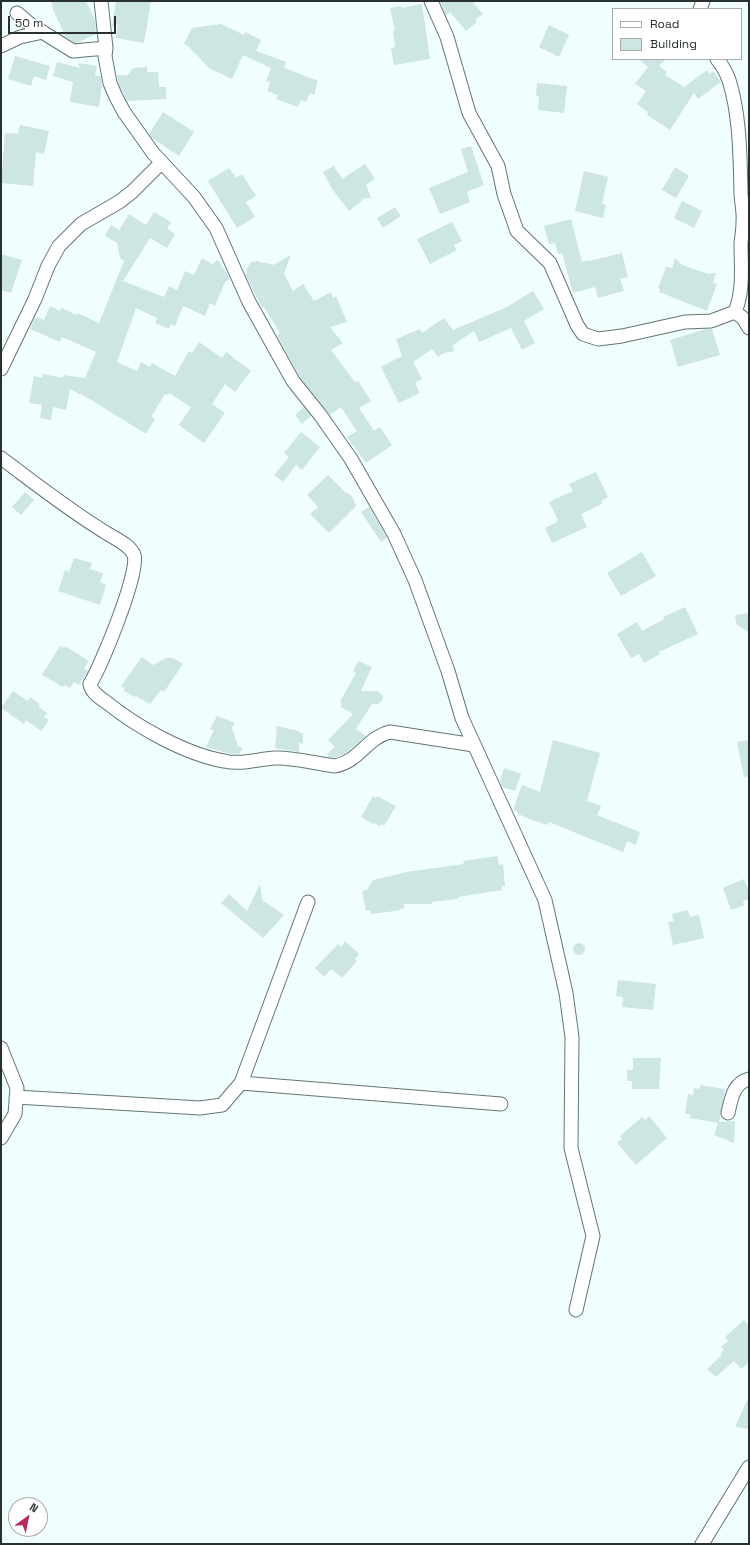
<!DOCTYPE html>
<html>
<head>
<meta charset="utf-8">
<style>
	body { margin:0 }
	#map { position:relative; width:750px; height:1545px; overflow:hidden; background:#f0fefe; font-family:"Space Grotesk",sans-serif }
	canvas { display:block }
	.frame { position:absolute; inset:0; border:2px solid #283130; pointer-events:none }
	.legend { position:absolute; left:612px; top:8px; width:130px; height:52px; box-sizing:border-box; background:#fff; border:1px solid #a9adac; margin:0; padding:5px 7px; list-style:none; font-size:12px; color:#283130 }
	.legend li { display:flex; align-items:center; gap:8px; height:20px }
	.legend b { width:20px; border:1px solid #a9adac }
	.north { position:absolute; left:8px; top:1497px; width:40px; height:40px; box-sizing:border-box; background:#fff; border:1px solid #a9adac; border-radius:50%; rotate:33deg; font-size:11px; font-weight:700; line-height:16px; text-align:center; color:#283130 }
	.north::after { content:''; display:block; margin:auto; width:14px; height:18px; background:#b82b61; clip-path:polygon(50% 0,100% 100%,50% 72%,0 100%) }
	.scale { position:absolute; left:8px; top:16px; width:108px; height:18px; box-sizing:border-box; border:2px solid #283130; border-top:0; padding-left:5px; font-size:12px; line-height:14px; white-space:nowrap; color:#283130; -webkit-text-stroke:3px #fff; paint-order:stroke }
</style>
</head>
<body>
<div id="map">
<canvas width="750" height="1545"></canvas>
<div class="frame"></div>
<ul class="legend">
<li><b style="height:5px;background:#fff"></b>Road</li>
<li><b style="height:11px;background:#cde5e3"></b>Building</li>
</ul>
<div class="north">N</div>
<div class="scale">50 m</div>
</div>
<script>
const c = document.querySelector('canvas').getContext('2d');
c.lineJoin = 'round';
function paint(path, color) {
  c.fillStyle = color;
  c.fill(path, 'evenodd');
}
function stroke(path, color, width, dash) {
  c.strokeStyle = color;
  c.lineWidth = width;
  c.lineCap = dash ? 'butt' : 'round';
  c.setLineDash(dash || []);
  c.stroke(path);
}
const building = new Path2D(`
	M51 1H86L95 20 96 34 79 42 75 43 66 37 54 12Z
	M116 1H151L144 43 116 38 118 24 112 27Z
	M440 1H472L483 14 475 20 477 22 466 31 450 12 446 15Z
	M422 4 430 59 394 65 391 48 395 47 393 31H395L390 8 401 6 402 8Z
	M221 24 244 35 245 32 261 40 256 51 286 62 284 68 318 81 314 95 310 93 306 102 301 100 298 107 276 99 278 95 267 91 270 82 266 81 271 68 243 55 232 79 209 68 188 46 184 44 192 28Z
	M549 25 569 35 559 57 539 47Z
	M15 56 50 66 46 80 34 76 31 86 8 79Z
	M639 59H666L659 66 667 72 665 75 684 87 707 70 709 74 713 71 721 82 698 99 694 93 670 130 647 115 648 112 637 104 646 91 635 84 648 67Z
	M57 62 80 68 78 63 97 66 95 76H101L102 85 99 107 70 102 73 82 53 76Z
	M147 67V72H158L159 87H166V99L127 101 118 81 117 75H128L133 68Z
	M537 83 567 86 564 113 538 110 539 96H536Z
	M163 112 194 132 179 156 152 138 149 134Z
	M20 125 49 131 44 154 36 152 33 186 1 183 5 133 18 134Z
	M471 146 484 185 467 192 470 202 440 214 429 188 468 172 461 149Z
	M365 164 375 179 366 185 371 198H365L349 211 332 189 323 172 334 166 342 179Z
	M675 167 689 176 676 198 662 190Z
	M229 168 236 178 242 174 256 196 246 202 255 217 237 228 208 181Z
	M584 171 608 177 602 204 606 205 603 218 575 211Z
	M682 201 702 211 694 228 674 218Z
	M395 207 401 216 383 228 377 218Z
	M154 212 171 222 167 228 175 234 167 248 150 238 123 281 164 297 169 286 177 290 185 271 194 275 202 258 212 264 218 260 230 279 225 282 215 306 210 303 205 316 183 306 175 326 171 324 169 329 155 323 157 318 136 308 117 362 137 371 141 362 150 367 152 363 175 376 189 351 192 353 199 342 222 358 226 352 251 371 235 392 225 384 212 404 225 413 204 443 179 425 191 407 169 393 168 395 165 394 151 417 155 419 146 434 93 401 70 389 66 410 53 407 51 420 40 418 42 405 29 403 34 376 42 378 43 374 63 378V375L85 378 96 352 62 337 60 342 30 329 35 317 44 320 50 306 60 311 61 308 77 315V313L99 323 124 261 120 258 117 243 105 236 111 225 119 230 129 214 146 225Z
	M571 219 582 262 590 260V261L622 253 628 277 620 279 624 291 598 298 595 287 573 293 562 253 558 254 555 243 549 244 544 226Z
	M452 222 462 241 454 245 457 250 430 264 417 239Z
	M1 254 22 260 11 293 1 290Z
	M291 255 284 274 293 291 303 284 314 301 331 292 333 298 336 296 347 322 330 327 343 343 331 350 355 382 358 381 371 401 359 408 374 431 380 427 392 445 366 463 347 437 357 431 341 407 330 415 300 377 277 335 280 333 264 307 262 308 245 274 247 273V268L251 262 258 261 262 263H267L273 265Z
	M675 258 682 265 708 274 716 273 713 283 717 284 707 311 659 292 660 289 658 288 666 267 672 268Z
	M533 291 544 309 524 321 535 343 522 350 511 328 479 342 474 331 453 345 454 351 444 353 438 357 432 349 413 362 422 379 415 383 420 393 399 403 381 367 402 356 396 339 420 329 422 333 444 318 453 330 505 308Z
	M706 329H712L720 355 678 367 670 340Z
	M304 407 311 416 302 424 295 415Z
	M301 432 320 447 302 470 296 465 283 482 274 475 289 457 284 453Z
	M596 472 608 497 601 501 602 504 581 514 587 527 552 543 545 528 557 522 556 521 558 520 549 502 573 491 569 484Z
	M328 475 345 492 352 496 356 506 329 533 310 514 318 507 307 495Z
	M25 492 34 500 21 515 12 507Z
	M369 507 387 538 381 542 361 512Z
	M642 552 656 576 621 596 607 573Z
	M74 558 92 563 90 569 103 573 100 582 106 585 100 605 58 591 65 570 69 572Z
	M685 607 698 634 659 652 660 654 644 663 639 654 631 658 617 634 637 622 642 631 664 619 663 617Z
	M749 613V632L736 624 735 615Z
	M60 646 64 648 65 646 89 661 84 668 88 671 79 685 74 682 70 688 64 685 63 687 42 675Z
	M142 657 153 665 166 658H173L183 664 164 692 161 690 150 704 136 696 135 697 124 691 125 688 121 686Z
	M358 661 372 667 361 691H378L383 696V699L378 704H372L356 729 366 736 346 753 334 758 329 757 327 754 335 747 328 740 353 714 341 707 342 704 340 702 356 673 353 672Z
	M13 691 28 701 30 697 40 704 38 706 47 713 44 717 49 720 41 731 26 720 24 724 1 708Z
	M217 716 235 723 232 728 238 746 243 748 239 754 226 753 206 747 214 730 210 729Z
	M277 726 298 731 303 734V744L299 743V752L275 748Z
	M553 740 600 753 587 801 601 806 597 815 640 832 636 845 627 841 623 852 549 822 548 825 535 821 518 814V812L513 810 522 785 540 792Z
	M749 740V776L744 777 737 742Z
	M504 768 521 774 515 791 502 787 500 781Z
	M373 796 376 798 377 796 396 806 384 826 382 824 380 826 374 823 373 824 361 817Z
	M497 856 499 865 503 864 505 886H502V890L458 897V899L432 902V904H404V908L395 911 371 914 370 910 366 911 362 891 367 890 373 880 407 872 464 864 463 861Z
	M744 879 749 891V899L743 901 744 905 731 910 723 888Z
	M260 884 262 900 284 915 263 938 221 903 229 894 247 911Z
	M688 910 690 917 699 915 704 938 673 945 668 922 674 921 672 914Z
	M345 941 359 954 355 959 357 961 342 978 331 969 324 977 315 968 338 944 341 947Z
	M573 949a6 6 0 1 1 12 0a6 6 0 1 1-12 0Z
	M618 980 656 984 653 1010 622 1007 623 997 616 996Z
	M633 1058H661L659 1089H632V1081H627V1070H633Z
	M700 1085 725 1089 719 1122 735 1121 734 1143 714 1135 718 1123 690 1118V1114H685L688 1094 693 1095 694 1088 700 1089Z
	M649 1116 667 1138 636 1165 617 1143 622 1139 620 1136 642 1117 645 1120Z
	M744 1320 749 1326V1362L741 1369 734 1361 716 1377 707 1369 722 1355 720 1354 724 1350 721 1347 728 1341 725 1337Z
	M749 1396V1429L735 1427Z`);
const minor = new Path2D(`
	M101 1 106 48 105 56 110 83 116 97 124 112 153 153 194 197 216 228 249 302 293 381 321 416 351 459 394 534 415 580 448 671 462 718 545 900 566 993 572 1037 571 1148 593 1236 576 1310
	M431 1 447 37 469 113 498 166 504 194 517 231 550 263 577 325 583 334 598 339 622 336 685 322 711 321 735 312 743 318 749 328
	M700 9 703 1
	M17 13 31 25 73 51 106 48
	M1 46 20 37 43 32
	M717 59C722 65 726 72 729 80 740 115 740 155 741 192 741 202 744 212 743 222 743 229 742 236 741 243 741 266 744 290 735 312
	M1 369 35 299 48 266 59 246 81 224 119 202 132 192 161 163
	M1 458C36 484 70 511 108 534 116 539 130 545 134 555 140 572 101 666 90 684 91 692 100 698 106 702 137 727 185 754 224 761 242 765 258 759 275 758 292 757 318 764 335 766 360 761 366 738 390 732L474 745
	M1 1048 17 1088 15 1114 1 1138
	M241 1083 501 1104
	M16 1097 200 1108 222 1105 241 1083 308 902
	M728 1113C731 1100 733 1083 749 1079
	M702 1544 749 1467`);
paint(building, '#cde5e3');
stroke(minor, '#617675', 15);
stroke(minor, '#fff', 13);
</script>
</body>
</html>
